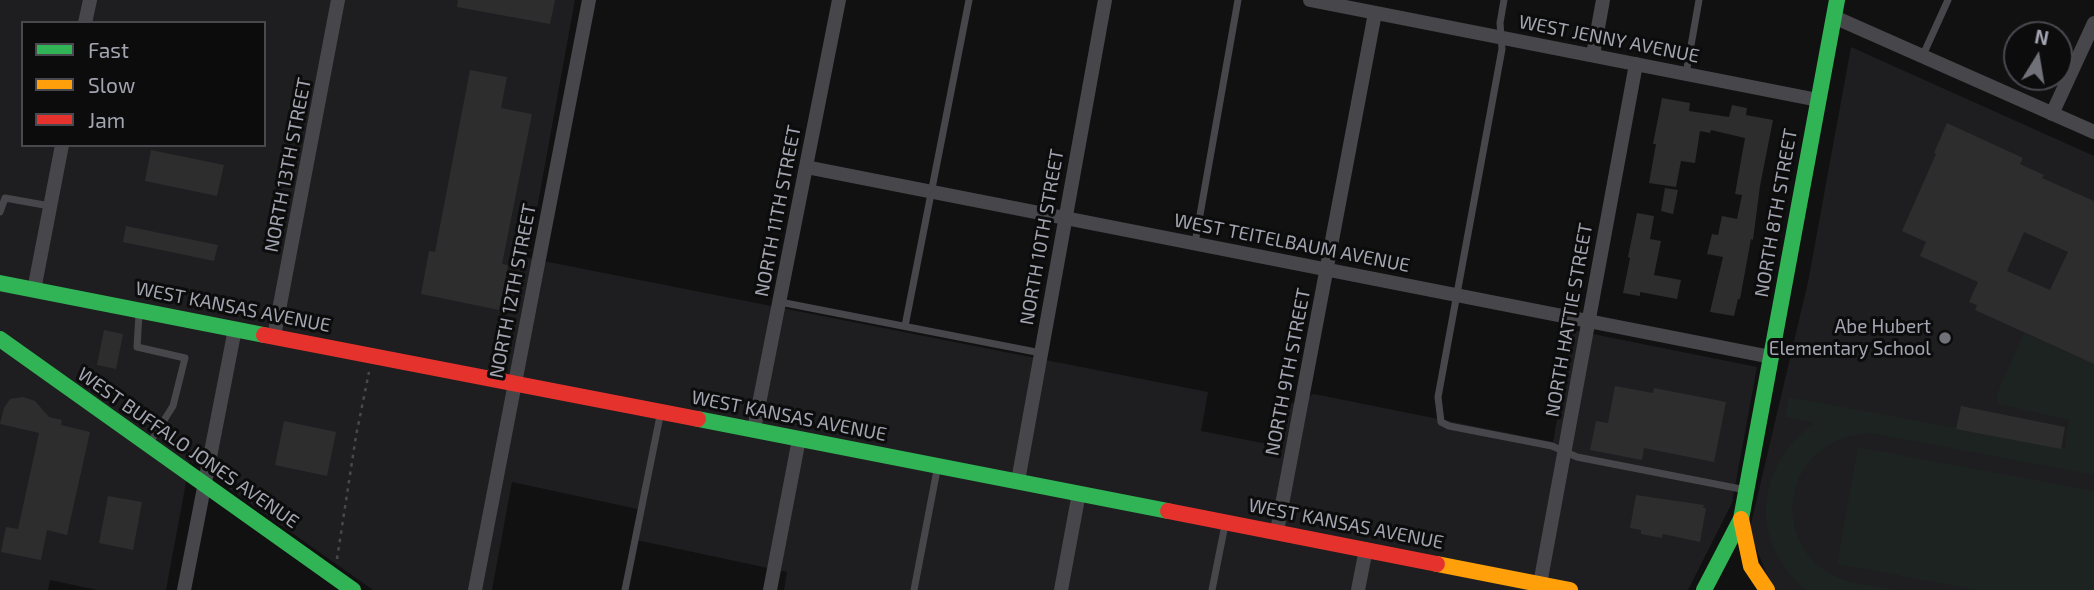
<!DOCTYPE html>
<html>
<head>
<meta charset="utf-8">
<style>
	body { margin:0 }
	#map { position:relative; width:2094px; height:590px; overflow:hidden; background:#111112; font-family:"Exo 2",sans-serif }
	canvas { display:block }
	.legend { position:absolute; left:21px; top:21px; width:245px; height:126px; box-sizing:border-box; background:#0c0c0d; border:2px solid #48494f; margin:0; padding:9px 12px; list-style:none; font-size:21px; color:#a3a5b1 }
	.legend li { display:flex; align-items:center; gap:14px; height:35px }
	.legend b { width:35px; border:2px solid #48494f }
	.north { position:absolute; left:2003px; top:21px; width:70px; height:70px; box-sizing:border-box; background:#0c0c0d; border:2px solid #48494f; border-radius:50%; rotate:11deg; font-size:19px; font-weight:700; line-height:28px; text-align:center; color:#a3a5b1 }
	.north::after { content:''; display:block; margin:auto; width:24px; height:32px; background:#707179; clip-path:polygon(50% 0,100% 100%,50% 72%,0 100%) }
</style>
</head>
<body>
<div id="map">
<canvas width="2094" height="590"></canvas>
<ul class="legend">
<li><b style="height:9px;background:#30b455"></b>Fast</li>
<li><b style="height:9px;background:#ff9f0a"></b>Slow</li>
<li><b style="height:9px;background:#e5322d"></b>Jam</li>
</ul>
<div class="north">N</div>
</div>
<script>
const c = document.querySelector('canvas').getContext('2d');
c.lineJoin = 'round';
function paint(path, color) {
  c.fillStyle = color;
  c.fill(path, 'evenodd');
}
function stroke(path, color, width, dash) {
  c.strokeStyle = color;
  c.lineWidth = width;
  c.lineCap = dash ? 'butt' : 'round';
  c.setLineDash(dash || []);
  c.stroke(path);
}
function write(font, color, halo, rows, align = 'center') {
  c.font = font + ' "Exo 2",sans-serif';
  c.lineWidth = 6;
  c.setLineDash([]);
  c.textBaseline = 'middle';
  c.strokeStyle = halo;
  c.fillStyle = color;
  for (const [text, x, y, turn = 0] of rows) {
    c.save();
    c.translate(x, y);
    c.rotate((+turn || 0) * Math.PI / 180);
    c.textAlign = isNaN(turn) ? turn : align;
    if (halo) c.strokeText(text, 0, 0);
    c.fillText(text, 0, 0);
    c.restore();
  }
}
const built = new Path2D(`
	M0 0H575L528 258 1208 392 1201 431 1278 446 1286 406 1314 394 1553 442 1573 330 1757 367 1732 503 1688 590H784L787 572 636 540 642 510 512 482 492 590H373L190 461 166 590H97L50 580 48 590H0ZM23 23H264V145H23Z
	M1851 47 2094 156V590H1777L1772 586 1749 532 1808 282Z`);
const green = new Path2D(`
	M2024 333 2094 364V475L1870 433C1855 435 1841 437 1829 445 1782 472 1780 541 1826 571 1846 584 1874 586 1898 590H1806C1748 541 1755 467 1814 423L1785 417 1789 397 2065 448 2069 420 1998 404 1997 394Z
	M1858 447 2094 491V590H1977L1837 564Z`);
const building = new Path2D(`
	M458 0H555L550 24 457 7Z
	M470 70 507 77 501 108 532 114 502 264 508 265 499 310 421 294 429 251 435 252Z
	M1662 98 1690 103 1689 111 1729 117 1732 105 1747 108 1746 115 1773 120 1760 186 1753 240 1751 239 1740 299H1738L1734 316 1710 312 1723 257 1707 254 1712 234 1718 235 1722 216 1737 219 1742 195 1735 194 1745 138 1711 130 1710 133 1700 131 1695 163 1681 161 1676 187 1649 183 1656 144H1653Z
	M1947 123 2023 158 2020 164 2044 175 2042 178 2094 201V364L1975 310 1977 305 1969 302 1978 282 1920 256 1926 242 1902 231 1936 154 1934 153ZM2024 232 2068 252 2050 290 2007 271Z
	M151 150 224 165 217 196 145 181Z
	M1665 188 1678 190 1673 214 1661 211Z
	M1637 213 1654 216 1650 239 1661 241 1654 275 1681 280 1677 299 1640 292V296L1623 293 1630 258 1628 257Z
	M126 226 218 245 214 261 123 242Z
	M104 330 123 334 116 369 97 365Z
	M1615 386 1653 393 1654 388 1726 402 1714 462 1644 448 1642 460 1590 450 1596 421 1608 423Z
	M23 397 35 401 49 417 62 420 61 425 90 432 67 535 47 530 41 560 1 552 6 527 18 529 39 433 0 424 4 408 10 399Z
	M1961 406 2065 427 2061 449 1956 429Z
	M284 421 336 432 327 476 275 465Z
	M1636 495 1704 505 1703 508H1706L1700 542 1663 534 1662 538 1641 534V530L1630 528Z
	M108 496 142 502 133 550 99 543Z`);
const path = new Path2D(`
	M337 559 356 436 369 372`);
const lane = new Path2D(`
	M1504 0 1500 23 1502 49 1438 397 1441 422 1449 426 1552 446 1577 457 1746 490
	M1923 55 1948 0
	M1686 74 1699 0
	M0 212 5 198 50 206
	M1195 243 1238 0
	M780 302 1041 353
	M139 314 137 347 185 358 173 406 149 444
	M905 326 969 0
	M625 590 660 416
	M914 590 937 470
	M1212 590 1225 525`);
const street = new Path2D(`
	M1310 0 1818 100
	M1834 17 2094 132
	M85 23 90 0
	M1593 55 1603 0
	M2052 114 2094 23
	M806 167 1771 357
	M34 290 62 145
	M274 336 338 0
	M754 429 839 0
	M1018 481 1105 0
	M1277 531 1375 13
	M1540 584 1636 64
	M184 590 235 329
	M475 590 589 0
	M770 590 799 439
	M1061 590 1079 493
	M1358 590 1366 549`);
const fast = new Path2D(`
	M0 283 264 335
	M0 339 353 590
	M698 419 1168 511
	M1704 590 1741 519 1837 0`);
const slow = new Path2D(`
	M1741 519 1751 566 1767 590
	M1437 564 1570 590`);
const jam = new Path2D(`
	M264 335 698 419
	M1168 511 1437 564`);
const markers = [
	[1945,338,7,"#707179"]
];
const streetNames = [
	["WEST JENNY AVENUE",1609,39,11],
	["NORTH 13TH STREET",288,165,-79],
	["NORTH 11TH STREET",778,211,-79],
	["NORTH 8TH STREET",1776,213,-80],
	["NORTH 10TH STREET",1042,237,-80],
	["WEST TEITELBAUM AVENUE",1292,243,11],
	["NORTH 12TH STREET",513,291,-79],
	["WEST KANSAS AVENUE",233,307,11],
	["NORTH HATTIE STREET",1569,320,-80],
	["NORTH 9TH STREET",1288,372,-79],
	["WEST KANSAS AVENUE",789,416,11],
	["WEST BUFFALO JONES AVENUE",188,448,35],
	["WEST KANSAS AVENUE",1346,524,11]
];
const poiNames = [
	["Abe Hubert",1931,327],
	["Elementary School",1931,349]
];
paint(built, '#1e1e20');
paint(green, '#1d2320');
paint(building, '#2d2d2e');
stroke(path, '#49494c', 2.5, [3.5, 5]);
stroke(lane, '#47474b', 7);
stroke(street, '#47474b', 14);
stroke(fast, '#30b455', 16);
stroke(slow, '#ff9f0a', 16);
stroke(jam, '#e5322d', 16);
for (const [x, y, r, color] of markers) {
  const dot = new Path2D();
  dot.arc(x, y, r, 0, 2 * Math.PI);
  c.fillStyle = color;
  c.fill(dot);
  stroke(dot, '#0c0c0d', 2.5);
}
write('19px', '#a3a5b1', '#0c0c0d', streetNames);
write('19px', '#a3a5b1', '#0c0c0d', poiNames, 'right');
</script>
</body>
</html>
